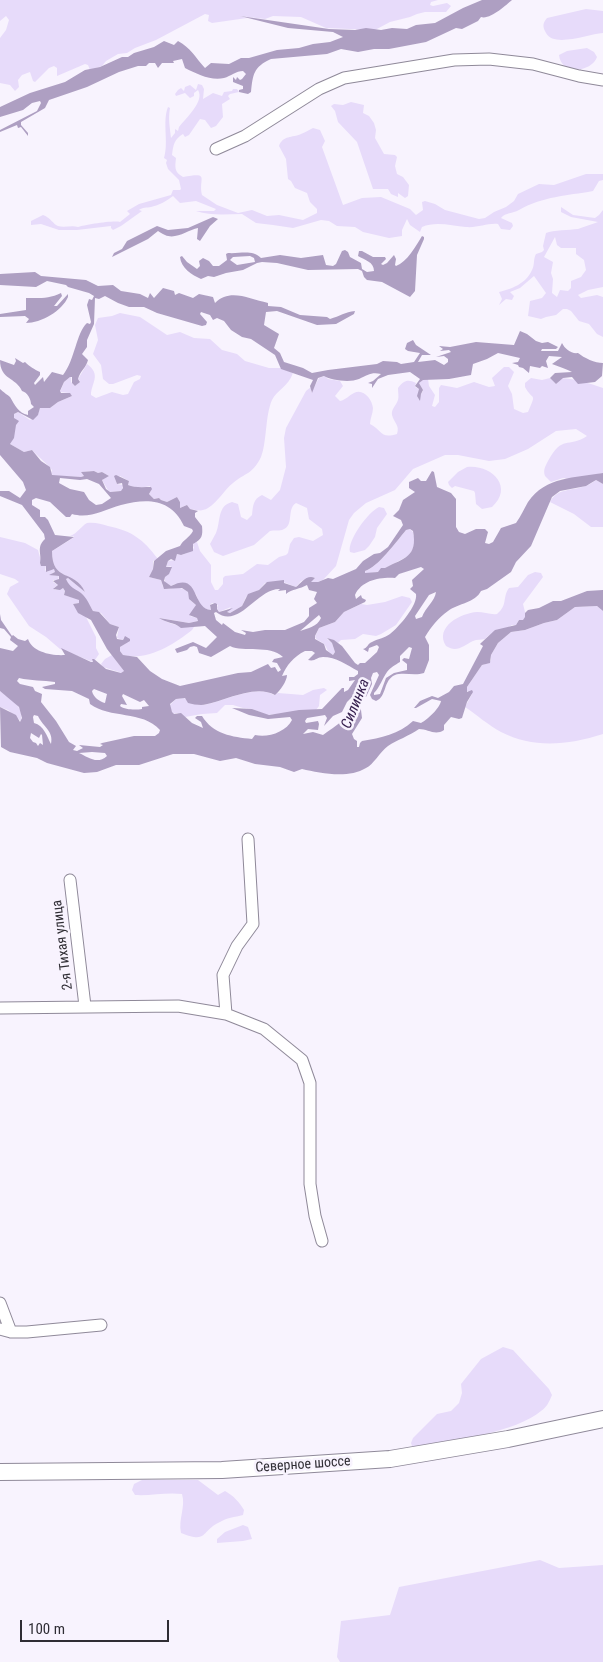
<!DOCTYPE html>
<html>
<head>
<meta charset="utf-8">
<style>
	body { margin:0 }
	#map { position:relative; width:603px; height:1662px; overflow:hidden; background:#f8f3fe; font-family:"Roboto Condensed",sans-serif }
	canvas { display:block }
	.scale { position:absolute; left:20px; top:1620px; width:149px; height:22px; box-sizing:border-box; border:2px solid #2f2d34; border-top:0; padding-left:6px; font-size:15px; line-height:18px; white-space:nowrap; color:#2f2d34; -webkit-text-stroke:4px #f8f3fe; paint-order:stroke }
</style>
</head>
<body>
<div id="map">
<canvas width="603" height="1662"></canvas>
<div class="scale">100 m</div>
</div>
<script>
const c = document.querySelector('canvas').getContext('2d');
c.lineJoin = 'round';
function paint(path, color) {
  c.fillStyle = color;
  c.fill(path, 'evenodd');
}
function stroke(path, color, width, dash) {
  c.strokeStyle = color;
  c.lineWidth = width;
  c.lineCap = dash ? 'butt' : 'round';
  c.setLineDash(dash || []);
  c.stroke(path);
}
function write(font, color, halo, rows, align = 'center') {
  c.font = font + ' "Roboto Condensed",sans-serif';
  c.lineWidth = 5;
  c.setLineDash([]);
  c.textBaseline = 'middle';
  c.strokeStyle = halo;
  c.fillStyle = color;
  for (const [text, x, y, turn = 0] of rows) {
    c.save();
    c.translate(x, y);
    c.rotate((+turn || 0) * Math.PI / 180);
    c.textAlign = isNaN(turn) ? turn : align;
    if (halo) c.strokeText(text, 0, 0);
    c.fillText(text, 0, 0);
    c.restore();
  }
}
const green = new Path2D(`
	M0 0H438L431 2 430 5 433 6 447 3 451 6 446 12H425L417 14 410 17 390 22 375 30 326 28 301 17 273 16 265 19 240 16 247 18 212 23 208 21 209 15 205 14 156 40 135 48 127 53 118 54 106 61 102 66 90 70 88 65 85 64 57 76V68L54 66 49 68 35 82 33 81 30 72 22 75 18 80 19 87 15 91 10 85 0 83V38L6 30 9 20 6 16 0 21Z
	M586 9 603 11V33C588 34 554 48 546 33 542 26 543 23 547 18Z
	M587 48 594 52 597 57C592 72 561 76 559 55L567 51Z
	M198 84 202 85 204 89 203 99 213 93 222 96 224 92 232 91 233 89H237L239 92 230 94 228 96 230 99 222 104 223 117 216 126 211 128 205 120 200 119 189 135 185 137 183 134C174 139 173 146 172 155L176 158C175 167 174 172 183 177 211 172 198 178 202 195L217 205 238 213 252 210 267 216 279 215 303 220 317 213V209L310 202 307 193 295 188 291 181 288 179 286 159 279 146C283 135 292 138 301 134 306 132 309 130 313 128L320 130 325 141 322 147 343 205 362 198 381 197 410 209 416 215 423 210 422 202 425 201 435 204 445 210 479 219 485 218 494 212 506 207 514 201 518 194 539 184 554 185 586 174H603V180L599 181 593 191C566 196 544 196 519 210 512 214 506 212 501 218L512 223 513 226 510 230 501 229 498 224C487 223 478 228 466 227 452 226 436 221 422 227L420 232 410 225 407 219 402 230V236L389 238 363 232 355 227 337 226 329 221 321 220 293 228 273 225 256 223 242 214C227 214 211 216 196 211H214L216 209 196 201 180 203 173 196C167 201 159 205 151 207 146 208 143 207 139 210L142 211 121 226 113 230 111 228V226L77 230H59L41 224 31 225V221L43 215C50 217 54 225 58 226 64 228 72 225 78 227 84 225 114 220 120 222L130 214 127 211 139 204 171 195 173 190H180L181 189 179 180 168 169 166 163 167 160 164 158C169 142 162 122 168 107L170 108C168 119 170 128 171 138L175 133V129L178 131 179 127C186 118 205 101 198 90L194 93V96L190 98 185 93 176 96 175 94 178 90 181 88 184 91 185 87 190 85 196 90Z
	M351 102 364 105 363 113 369 116 374 123 376 130 375 138 384 154 395 155 397 157 395 166 397 174 403 177 409 185 408 196 405 198 398 193V197L391 194 388 189H373L357 142 338 122 335 111 331 106 334 104 343 105Z
	M561 207 573 215 595 218 599 215 603 210V287L588 290 578 295 581 298 597 295 603 297V337L597 334 589 324 579 321 571 311 567 309H563L556 315 546 317 541 319 528 316 530 301 542 298 546 293 534 276 520 288 510 292 514 296 512 300 506 299 499 305 502 299 499 292C511 289 526 284 532 270 535 265 533 259 536 254L542 252 544 250 543 246 546 233C553 230 570 230 578 229 584 227 592 224 598 222L571 217 561 212ZM555 237 557 245 561 248H576V254L584 260 586 270 581 277 571 281V288L568 291 560 290 557 297 552 293 553 279 551 273 553 262 544 257Z
	M120 313 140 317 167 335 180 332 194 338 210 339 222 350 237 354 245 361 269 368H281L293 373C288 387 277 390 272 400 265 416 267 442 261 457 253 474 245 473 233 483 224 490 218 502 208 508 201 512 198 510 190 509L187 505 180 508V502L177 497 167 502 161 500 159 498 154 499 149 494 151 491 150 486C143 488 134 488 128 485L129 481 120 476 115 478 117 484 123 485 122 491 109 492 102 480 104 478 109 476 102 472 98 473 94 471 81 472 84 476 81 477 54 476 51 474 52 470C47 463 38 457 32 450L24 452 10 444C16 434 14 424 14 414L18 412 30 420 38 414 40 408H50L58 402 72 396 69 393 60 392 64 382 71 376V382L75 386 80 381 78 379 87 364C102 375 91 383 91 395L96 398 112 392 123 395 128 394 134 382 140 379 141 376 137 375 113 384H109L103 379 101 365 93 354 98 340 95 325 98 318 112 316Z
	M504 367H509L514 372 508 386 512 394 514 409 523 413 528 412C537 391 533 402 525 387V383L531 378 542 380 550 378 556 384 561 378C576 379 589 383 603 388V473L573 479 563 478 551 482 545 476C543 470 545 467 548 461 563 434 567 449 587 436L576 429 556 431 528 449 505 459 489 461 458 455H445L413 469 395 490 366 503 354 513 349 520 336 566 323 580 318 582H310L315 578 312 577 301 581 296 587 283 582 265 583 259 590 246 597 242 606 230 613 227 612 231 607 219 612 217 608 218 605 212 603 210 605 211 610C200 609 199 603 196 594L175 584 171 586 165 583V577C168 573 170 572 171 566L166 567 168 561 175 560 177 554C183 556 190 552 194 548L193 545 194 543 197 542 200 551 211 565V582L215 590H218L223 584V578L225 576 243 574 257 564 268 565 279 557 286 555 288 553 290 544 294 538 299 537 313 541 323 535 322 529 309 519 307 508 296 503C286 509 295 526 282 530 278 531 274 530 270 531L254 545 223 556 214 552 210 544C212 540 214 537 216 533 221 521 217 506 232 502L238 504 241 517 247 520 252 515C253 506 253 499 262 495L271 500 280 490 286 467 284 438 286 428 306 391 311 387V393L319 378 325 376 328 379 340 381 343 386 335 396 340 401C346 400 349 395 354 393 363 388 372 399 373 408 373 413 370 419 370 424 383 431 380 439 397 434 400 425 394 423 392 415 391 409 396 406 398 400 399 397 398 392 398 388 404 380 408 379 416 383L415 387 419 389 418 399 423 391 419 383 422 380 428 379 429 386 435 395 432 406 435 407 439 402V388L441 385 457 388 474 382 489 387 495 386 492 378Z
	M467 467C490 464 515 486 492 507L482 509 476 504 475 493 474 491 455 486 452 488 449 485 448 482 458 472Z
	M596 480 603 484V527H591L574 514 550 502C557 488 572 491 585 486 589 485 593 482 596 480Z
	M379 507 384 508 387 514 377 528 375 537 369 546 365 550 354 553 350 552C347 541 368 512 379 507Z
	M87 523C95 522 101 524 108 526 132 531 143 539 158 559L153 561V569L149 577 161 580 163 587 169 589C176 587 182 587 188 592L190 600 196 605 190 616 197 618 198 621 189 623 160 618C169 624 183 628 194 627L192 630C173 645 148 661 123 655L120 651V647L126 643 124 637 123 640 117 638 119 627 110 624 101 613 93 611 82 594 70 588 66 579 68 578 85 592C76 571 51 582 52 551L73 538 74 536H70C78 533 81 526 87 523Z
	M410 529 413 532 415 541 413 549 408 556 378 572 365 574V571C378 567 396 542 406 530Z
	M0 537 25 543 38 550 41 561 40 564 46 566 45 570 47 572 53 568 56 572 52 573V575L59 576 58 580H53V582L58 585 54 588 55 590 63 588 65 591 64 594C68 598 74 596 79 600V603L73 604 80 614 85 615 96 637V648L99 654 95 660 92 659 93 662 60 649 46 637 29 626 7 594 10 587 19 582 15 579 0 574Z
	M535 572 541 573 543 577 523 604 526 616 523 621 519 620 516 625H512C502 632 496 628 485 639 481 640 477 639 473 641 463 646 457 653 446 646 434 627 461 613 477 612 484 612 491 615 497 614 508 605 502 598 509 588L518 587 528 575Z
	M402 596 410 598 412 602 396 625 381 634 376 636 363 634 355 639 341 640 338 643 328 638 327 639 332 643 335 652 333 655C326 651 328 649 324 644 321 641 317 641 315 637L319 628 335 622 344 612 361 604 367 605 385 602Z
	M597 606 603 611V734C568 745 534 749 501 732 488 725 477 715 465 707L472 694 467 691V687L482 665 489 663 491 660V655L498 643 511 632 525 630 544 623 557 620 575 607Z
	M112 655 124 671 122 673 103 667 101 664 105 659Z
	M324 688 327 690 320 695 319 706 316 710C309 711 302 709 296 712L267 715 252 709 243 708 233 705H225L217 713 202 714 185 717 177 713 172 714 170 705 176 699 184 698C188 700 196 705 202 705 221 703 256 683 274 695L278 693 303 695 313 690Z
	M0 691C11 699 24 706 21 721L8 710 0 707Z
	M503 1347 513 1350 549 1389 552 1395C549 1402 547 1407 541 1411 517 1432 451 1441 418 1448L412 1446 411 1443 413 1438 437 1414 451 1411 459 1403 462 1393 461 1384 481 1359Z
	M142 1480H198L218 1495 225 1491C234 1496 239 1502 244 1510L243 1515C235 1517 226 1518 220 1522 200 1531 209 1544 181 1533 178 1519 186 1507 182 1494 166 1492 151 1496 135 1495L132 1490 134 1484Z
	M243 1525 248 1527 252 1539 243 1541 217 1543V1539L225 1532Z
	M540 1560 559 1568 603 1565V1662H340L337 1657 341 1621 390 1615 399 1587Z`);
const water = new Path2D(`
	M482 0H512C506 5 490 20 481 17L478 21 462 29 456 28 426 42 389 49H374L358 52 341 49 327 54 271 59C253 67 253 75 251 92L248 94 239 92V90L243 89V86L233 82V77L236 80 237 77 240 80 242 79 246 74 243 71C236 71 231 76 224 78 211 81 197 74 185 68L182 59 173 61 174 63H162L158 68 155 63H149L146 66H138L119 72 87 87 49 100 45 108 21 122V125L28 133V136L21 127 18 128 17 125 0 132V130L37 111 41 103 40 101 32 103 23 110 0 117V107L30 93 65 82 85 70 100 67 122 57H128L134 53 154 47 164 41 174 45 178 41C191 48 195 57 205 68L211 63 229 64 241 58H249L277 50 299 48 313 44 330 42 343 37 333 32 288 28 240 16 329 29 355 30 366 28 381 30 392 28 407 29 416 25 435 23 463 8Z
	M213 217 218 219 210 226 200 241 197 239 198 228C188 230 176 240 165 235 162 234 160 232 158 231L148 239 112 257 114 253 122 249 127 241 157 226 168 230 188 228Z
	M422 236 424 237V239L417 255 415 291 410 297 382 282 367 280 364 277 362 271 358 269 308 270 277 263 262 262 257 263 243 270 226 273 214 277 208 276 201 279C192 275 181 268 180 257L182 256 187 262 197 269 200 266 199 261 203 258 209 261 213 266H219L227 260 226 254 228 253C240 254 252 249 261 258L280 255 301 258 323 255 326 265 333 266 336 264 342 251 345 250 348 252 350 257 361 263 362 269 367 272 374 271C374 262 365 260 358 256L359 251H362L373 257H385L386 259 381 264 383 265 387 263 394 255 396 259 395 265 396 266C407 262 416 246 422 236ZM250 256 254 258 255 262 237 265 230 260 233 257Z
	M35 272 41 276 86 280 98 286 113 285 121 291 140 294 148 298 150 293 154 298 163 288 174 291 175 295 179 293 193 298 199 294 213 297 215 303C230 288 249 299 268 303V306L281 307 300 315 327 317 330 319C340 316 345 312 355 311L354 314 336 324 317 325 277 311 266 312 264 325 279 334 274 348 280 353 284 362 303 368 312 373 328 370 377 364 383 361 397 362 401 364 414 362 420 353 408 351 405 349 407 343 413 340 416 345 431 355H422L418 362 435 360 444 365 448 362V359L444 356 436 357 451 352 449 350 440 351 443 349 439 346 450 347 476 342 514 345 520 331 527 334 536 341 542 343 548 342 558 347 556 349H542L541 351H558L562 343C565 349 571 354 578 353 584 358 595 363 603 363L602 376 595 382 578 384 572 377 563 378 556 384 550 378 555 373 572 372C567 369 559 367 552 364L562 357 549 356 546 361 548 368 542 366 540 368 530 366 529 373 523 368 519 367 518 365 512 363 518 362 520 358 498 353 487 359 473 364 471 375 449 379 423 380 419 383 423 390 421 394 420 401 417 396 419 389 415 386 420 379 410 372 388 375 378 379 372 388V384L368 383 373 381 381 374C371 372 368 375 359 379 349 383 331 380 324 376L318 378 312 393 310 386 313 380 281 369 275 355 251 339 242 337 231 330 224 321 217 318 213 320 210 315 201 312 200 314 207 322 206 325 202 326 157 313 144 307H129L118 303 105 296 99 299 95 298 94 324 87 340V347L82 354 88 360C86 368 80 371 78 379L80 382 75 386 72 383V377H70L64 382 60 391 61 393H70L72 396 58 402 50 408H40L38 415 33 420 18 412 14 414V418L19 421 16 425 14 438 10 444 24 452 32 450 41 461 50 467 52 475 81 477 84 476 81 472 94 471 98 473 102 472 109 476 102 480 106 489 110 492 121 491 123 488 122 483 117 484 114 476 116 475 129 481 128 485C134 488 144 487 151 487L152 489 149 494 154 499 159 498 161 500 167 502 177 497 180 502V508L187 505 190 509 198 511 195 513V517L202 526C203 536 202 539 193 544V551L181 555 177 554 175 561 171 559 168 561 166 567H172L169 574 165 577 164 581 171 586C200 571 191 608 211 610L210 605 215 603 217 604V609L219 612 233 608 227 612 230 613 242 606 248 594 259 590 267 582 284 580V583L296 587C301 583 307 574 315 578L311 582H318L328 578 333 579 356 569 363 561 374 554 380 553 388 547 403 525 401 520 393 516 399 510 403 500 415 492 409 488V482L418 478 421 481H426L432 471 434 472 437 487 451 493 456 499V527L459 532 465 534 476 529H485L488 532 485 543 489 544 493 542 501 528 516 523C521 516 524 509 528 502 546 476 575 478 603 473V484L596 480 586 486 560 491 552 497 531 546 516 562 511 572 487 589 481 591C475 603 459 603 448 611 439 617 431 627 425 637L429 645V660L424 673C415 676 403 672 395 675 383 680 387 697 376 701L372 699 370 695 379 675 377 672 373 673 371 678 372 684 366 697 363 695 360 702 362 718 352 734 354 739 357 741V747H359L360 743 362 741C381 738 399 734 413 721L421 723C427 720 440 708 441 701L432 699 416 708H414L420 701 432 696 438 698 449 692 454 686 463 684 483 646 480 644 481 643 495 630 516 625 519 620H523L525 617V613L528 610 539 608 553 601H561L587 591 603 590V611L597 606 575 607 557 620 544 623 525 630 511 632 498 643 491 655 490 663 482 665 467 687V692L472 690 473 692 467 702 462 718 459 719 451 717 444 725V730C435 736 428 729 419 729 409 736 397 740 388 746 380 752 373 765 366 768 348 779 320 773 302 769L294 772 280 767 255 764 236 758 220 761 194 754H173L139 765H116L97 772 84 773 47 763 37 758 10 752 1 747 0 707 16 715 20 722 22 718 19 707 0 691V648L13 651 18 646 10 640 11 637 4 629 0 628V614L1 620 12 636 13 635 18 639 25 641 28 639C32 652 52 656 65 655L61 648 91 662H93L92 659H94L106 669 121 673 124 671 107 649 91 620 78 613 73 604 79 603V600L64 595 65 591 63 588 60 590 53 589 58 585 53 581 59 579V576L49 575 55 572 54 569 46 572V566H41L40 563C42 554 36 547 45 539L44 534 22 505 0 496V491H9L20 498 26 490 23 482 0 455V389C3 392 8 395 10 397 15 405 18 413 28 415V411L34 407 31 404C31 399 27 392 22 391 16 377 0 380 0 360L14 365 16 361 15 358 23 363 25 362C30 367 34 369 40 372V375L34 383 35 385 43 377 44 382 52 372 63 375C75 360 76 333 87 323L90 324 91 322 87 305 89 299 92 300 94 296 89 293 68 287 66 285 47 281 36 287 0 285V274ZM60 478 80 480 87 479 99 484 111 498 102 504 96 505 89 500 84 492 70 489 59 483ZM36 498 50 502 66 517H70L72 514C89 519 104 510 121 505 148 498 171 499 184 526L192 529 193 531C189 538 183 540 180 546L166 551 154 561 153 569 149 577 161 580 164 589 182 588 188 592 189 599 196 605 189 615 197 618 198 621 189 623 159 618C166 623 174 622 181 628L205 626 217 637 206 648 193 642 175 649 177 653 187 650 190 647 194 646 197 647 199 653 211 657 230 646C244 653 269 644 283 657L274 659 272 662 277 663 281 670 278 672 275 667 271 668 268 664 251 672 238 673 180 686 162 679 150 671 137 657 123 655 120 651V647L130 641V639L125 636 123 640 117 639 116 635 119 627 110 624 99 612 93 611C90 606 87 598 81 593 74 588 70 588 66 579L68 578 85 592C75 569 52 583 52 551L74 537 55 535 48 520 45 517H40V510L32 505V500ZM410 529 413 531C418 557 404 558 385 568H381L378 572 365 573V571C378 567 396 542 406 530ZM421 567 424 569 412 580 413 586 410 589 416 594C418 605 399 627 390 634 385 638 377 639 372 642 367 644 368 648 363 649L368 652 369 648 377 645 379 647 377 652 365 663H360L358 665 355 663 342 646 334 640 327 638 332 643 335 652 333 655 326 650 324 644 315 639V636L319 628 335 622 344 612 365 602 366 600 362 598 361 595 356 599 355 595C362 580 380 577 395 578L399 574ZM307 585 309 590 317 592 314 599 317 603 309 608V616L304 622 285 630H265L253 632 241 630 246 633 245 635 235 632 223 623 222 625 216 620 214 613 216 612C239 630 257 588 280 589L278 591 286 590V594C292 589 300 589 307 585ZM436 592C435 601 425 608 422 617L416 619 415 616 429 595ZM319 615 321 618C317 627 308 628 300 631ZM409 647 412 648 409 659 404 658 402 660 407 664V670L394 673 386 678 380 694 374 695V693C380 687 382 679 387 672 391 667 395 665 400 662V656ZM305 651H312L315 653 308 660C315 662 317 657 323 657 336 657 347 665 358 671V674L354 677H349V681L355 680 348 690 344 692V688H342L322 709 299 710 269 715 252 709 232 708 249 715 268 719 290 717 292 720C286 732 268 738 255 735L252 739C232 737 213 734 202 716H197L195 718 201 722 203 728 192 723 181 713 174 714 172 712 170 704 176 699 185 698 188 703C192 704 197 705 201 705 222 703 254 683 275 695 280 691 287 681 287 675L282 676C287 665 293 657 305 651ZM19 678C31 681 43 680 55 682V684L42 687 45 689 72 691 89 699 90 704C110 719 142 710 160 730L159 733 155 736H134L102 743 100 744 103 745 100 747 79 745 83 748 77 751 73 750 76 746 69 742 56 721 41 702 42 694 35 691 33 687 20 684 17 681ZM94 689 107 694 105 703C100 702 93 697 92 691ZM123 694 140 702 144 700 149 706 142 707V709C136 710 125 710 120 706L121 704 127 705 122 696ZM352 697 355 699C355 715 334 727 323 735L313 732 303 734 308 729 318 730 319 724 318 721 306 723 305 721 307 718 325 715 327 718 324 726 333 716 342 712 347 702ZM34 715 38 716C43 727 54 731 51 744 47 737 44 725 34 723L33 717ZM31 733 39 738 41 734 42 735 43 745 40 743 38 746 36 743 33 742 30 738ZM92 752 105 753 107 756C97 765 88 757 79 753Z
	M61 293 62 296 54 306H57L68 294V297C62 311 41 323 26 323L29 319 25 316 0 317V314L26 310V298C39 298 49 299 61 293Z`);
const minor = new Path2D(`
	M216 149 245 136 319 89 344 78 454 60 489 59 533 64 579 76 603 80
	M70 880 85 1006
	M0 1008 178 1006 226 1014 264 1029 302 1060 310 1083V1184L315 1216 322 1241
	M226 1014 223 975 237 946 253 924 248 839
	M0 1303 11 1332
	M0 1329 11 1332H27L101 1325`);
const secondary = new Path2D(`
	M0 1472 222 1470 390 1459 508 1439 603 1419`);
const streetNames = [
	["2-я Тихая улица",63,945,-97],
	["Северное шоссе",303,1465,-4]
];
const waterNames = [
	["Силинка",356,704,-68]
];
paint(green, '#e7dbfa');
paint(water, '#ae9fc2');
stroke(minor, '#8f8999', 13);
stroke(secondary, '#8f8999', 18);
stroke(minor, '#fff', 11);
stroke(secondary, '#fff', 16);
write('14px', '#2f2d34', '#f8f3fe', streetNames);
write('italic 15px', '#382250', '#f8f3fe', waterNames);
</script>
</body>
</html>
